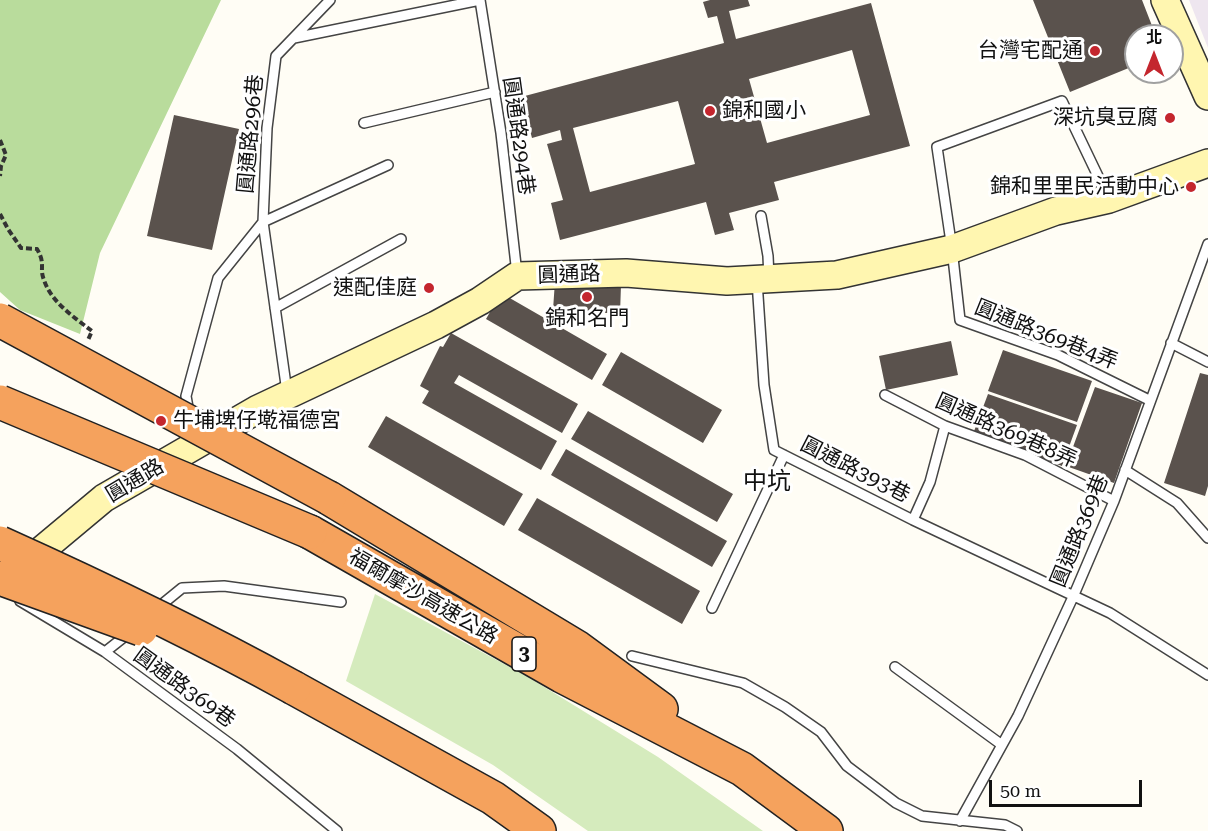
<!DOCTYPE html>
<html>
<head>
<meta charset="utf-8">
<style>
	body { margin:0 }
	#map { position:relative; width:1208px; height:831px; overflow:hidden; background:#fffdf5; font-family:"Roboto Serif","Noto Sans TC",serif }
	canvas { display:block }
	.north { position:absolute; left:1124px; top:24px; width:60px; height:60px; box-sizing:border-box; background:#fff; border:2px solid #a0a0a0; border-radius:50%; rotate:0deg; font-size:16px; font-weight:700; line-height:24px; text-align:center; color:#111 }
	.north::after { content:''; display:block; margin:auto; width:21px; height:27px; background:#c4262e; clip-path:polygon(50% 0,100% 100%,50% 72%,0 100%) }
	.scale { position:absolute; left:989px; top:780px; width:153px; height:27px; box-sizing:border-box; border:3px solid #111; border-top:0; padding-left:8px; font-size:18px; line-height:21px; white-space:nowrap; color:#111; -webkit-text-stroke:4px #fff; paint-order:stroke }
</style>
</head>
<body>
<div id="map">
<canvas width="1208" height="831"></canvas>
<div class="north">北</div>
<div class="scale">50 m</div>
</div>
<script>
const c = document.querySelector('canvas').getContext('2d');
c.lineJoin = 'round';
function paint(path, color) {
  c.fillStyle = color;
  c.fill(path, 'evenodd');
}
function stroke(path, color, width, dash) {
  c.strokeStyle = color;
  c.lineWidth = width;
  c.lineCap = dash ? 'butt' : 'round';
  c.setLineDash(dash || []);
  c.stroke(path);
}
function write(font, color, halo, rows, align = 'center') {
  c.font = font + ' "Roboto Serif","Noto Sans TC",serif';
  c.lineWidth = 6;
  c.setLineDash([]);
  c.textBaseline = 'middle';
  c.strokeStyle = halo;
  c.fillStyle = color;
  for (const [text, x, y, turn = 0] of rows) {
    c.save();
    c.translate(x, y);
    c.rotate((+turn || 0) * Math.PI / 180);
    c.textAlign = isNaN(turn) ? turn : align;
    if (halo) c.strokeText(text, 0, 0);
    c.fillText(text, 0, 0);
    c.restore();
  }
}
const industrial = new Path2D(`
	M1189 0H1208V48Z`);
const green = new Path2D(`
	M375 594 528 677 658 757 763 831H588L493 765 346 681Z`);
const forest = new Path2D(`
	M0 0H221L100 253 80 334 20 310 0 292Z`);
const building = new Path2D(`
	M710 0H748L750 6 729 11 736 39 871 3 910 146 774 182 779 200 729 213 734 230 715 235 706 202 560 240 551 203 563 200 547 144 562 140 560 130 532 138 521 97 724 43 717 16 708 18 703 2ZM852 50 870 115 767 143 749 79ZM678 101 695 164 590 192 573 128Z
	M1033 0H1142L1156 36H1136V65L1070 92Z
	M174 115 239 129 212 250 147 236Z
	M555 281 621 285 620 314 594 312 593 320 570 319V311L553 310Z
	M501 293 607 354 592 380 486 319Z
	M451 333 578 404 562 433 459 375 454 383 557 441 541 470 422 403 429 391 420 386 440 346 443 347Z
	M951 341 958 375 886 390 879 356Z
	M1003 350 1092 381 1077 422 988 391Z
	M621 352 722 410 703 443 602 385Z
	M1200 373 1208 375V486L1205 496 1164 483Z
	M1095 387 1142 403 1114 483 1066 466Z
	M988 394 1077 425 1062 466 973 434Z
	M588 411 733 494 717 522 571 439Z
	M386 416 523 494 504 526 368 447Z
	M566 449 727 541 712 567 551 475Z
	M537 498 700 591 682 624 518 530Z`);
const path = new Path2D(`
	M0 140 6 155 1 166 0 176
	M0 214 8 229 21 248 37 249C46 264 39 268 44 280 51 302 75 318 92 331L88 340`);
const lane = new Path2D(`
	M480 0 501 133 517 274
	M294 38 480 0
	M364 123 495 92
	M1107 195 1062 101 937 147 952 249 960 320 1058 355 1149 400
	M761 216 768 256 769 278
	M757 281 764 385 774 450 913 520 1110 613 1208 675
	M275 308 401 239
	M1171 343 1208 362
	M287 392 263 222 388 165
	M885 395 945 426 1025 455 1114 501
	M189 413 186 396 218 278 263 222 267 128 276 56 330 0
	M1125 470 1177 503 1208 538
	M913 520 930 482 945 426
	M20 601 105 652 237 749 337 831
	M712 608 784 455
	M155 610 182 588 224 586 341 602
	M105 652 129 633
	M632 656 743 683 785 707 821 732 847 766 896 803 922 816 1005 825 1017 831
	M895 667 1002 745
	M960 821 1018 716 1073 597 1114 501 1208 244`);
const secondary = new Path2D(`
	M1165 0 1208 96
	M19 569 104 498 258 409 436 325 480 301 517 276 626 273 727 281 837 275 952 249 1056 211 1109 199 1208 163`);
const highway = new Path2D(`
	M329 498 578 648 661 709
	M310 532 562 676 742 769 826 831
	M294 688 493 798 539 831`);
const highwayBridge = new Path2D(`
	M0 320 329 498
	M0 402 310 532
	M0 543C100 588 198 635 294 688
	M0 578 141 629`);
const markers = [
	[1095,51,6,"#c4262e"],
	[710,111,6,"#c4262e"],
	[1170,118,6,"#c4262e"],
	[1191,187,6,"#c4262e"],
	[429,288,6,"#c4262e"],
	[587,297,6,"#c4262e"],
	[161,421,6,"#c4262e"]
];
const shields = [
	[524,654,24]
];
const shieldNames = [
	["3",524,654]
];
const poiNames = [
	["台灣宅配通",1083,51],
	["錦和國小",722,111,"left"],
	["深坑臭豆腐",1158,118],
	["錦和里里民活動中心",1179,187],
	["速配佳庭",417,288],
	["錦和名門",587,319,"center"],
	["牛埔埤仔墘福德宮",173,421,"left"]
];
const streetNames = [
	["圓通路296巷",251,134,-85],
	["圓通路294巷",518,136,82],
	["圓通路",569,275,-2],
	["圓通路369巷4弄",1046,335,22],
	["圓通路369巷8弄",1006,431,24],
	["圓通路393巷",855,470,27],
	["圓通路",135,481,-31],
	["圓通路369巷",1080,531,-68],
	["福爾摩沙高速公路",423,597,30],
	["圓通路369巷",184,688,36]
];
const quarterNames = [
	["中坑",767,482]
];
paint(industrial, '#eee6ef');
paint(green, '#d5ebbd');
paint(forest, '#b9dc9c');
paint(building, '#5a524d');
stroke(lane, '#444', 12);
stroke(secondary, '#333', 30);
stroke(highway, '#222', 36);
stroke(path, '#333', 4, [6, 3]);
stroke(lane, '#fff', 9);
stroke(secondary, '#fff6b0', 27);
stroke(highway, '#f5a25d', 33);
stroke(highwayBridge, '#222', 36, []);
stroke(highwayBridge, '#f5a25d', 33);
for (const [x, y, r, color] of markers) {
  const dot = new Path2D();
  dot.arc(x, y, r, 0, 2 * Math.PI);
  c.fillStyle = color;
  c.fill(dot);
  stroke(dot, '#fff', 2);
}
for (const [x, y, w] of shields) {
  const box = new Path2D();
  box.roundRect(x - w / 2, y - 17, w, 34, 4.5);
  c.fillStyle = '#fff';
  c.fill(box);
  stroke(box, '#111', 1.5);
}
write('bold 20px', '#111', null, shieldNames);
write('21px', '#111', '#fff', poiNames, 'right');
write('21px', '#111', '#fff', streetNames);
write('24px', '#111', '#fff', quarterNames);
</script>
</body>
</html>
